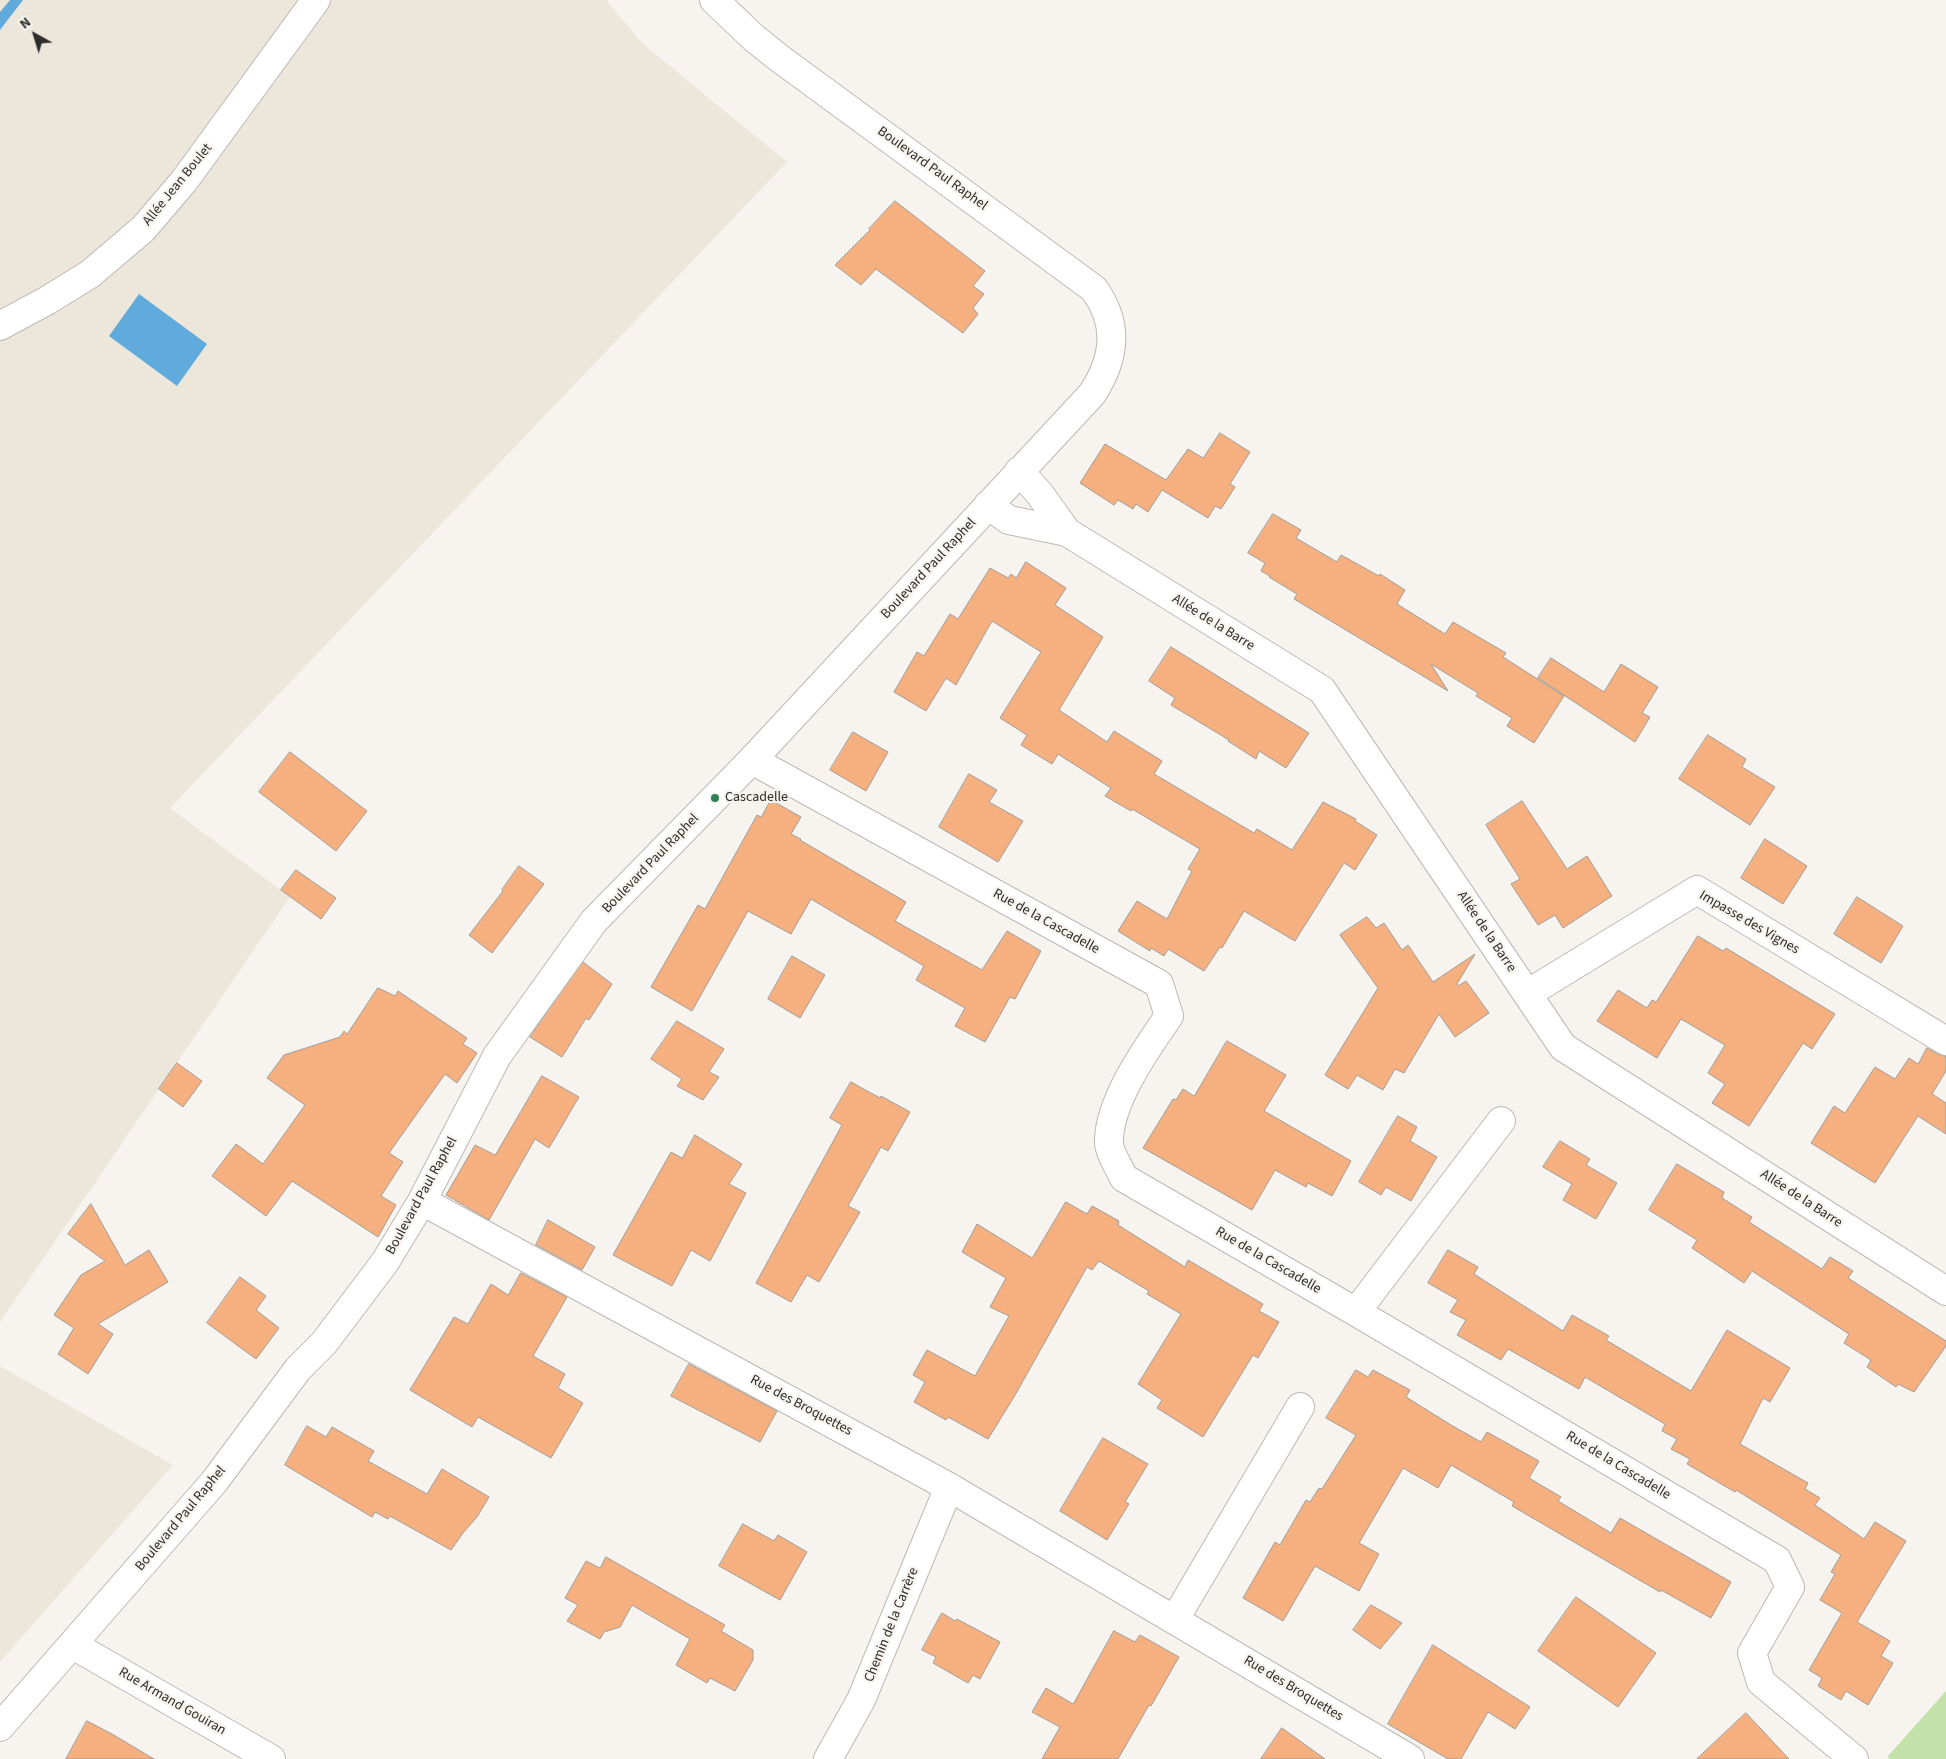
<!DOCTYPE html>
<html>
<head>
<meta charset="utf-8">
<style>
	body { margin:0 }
	#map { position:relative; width:1946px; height:1759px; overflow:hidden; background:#f7f4ef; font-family:"Source Sans 3",sans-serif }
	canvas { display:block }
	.north { position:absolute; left:10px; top:10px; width:50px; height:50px; -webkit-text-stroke:4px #f7f4ef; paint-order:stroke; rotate:321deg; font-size:14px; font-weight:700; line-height:20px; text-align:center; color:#2e2d2b }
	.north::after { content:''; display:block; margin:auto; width:18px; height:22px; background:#2e2d2b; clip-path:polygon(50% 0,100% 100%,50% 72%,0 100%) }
</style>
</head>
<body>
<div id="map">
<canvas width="1946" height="1759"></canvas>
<div class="north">N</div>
</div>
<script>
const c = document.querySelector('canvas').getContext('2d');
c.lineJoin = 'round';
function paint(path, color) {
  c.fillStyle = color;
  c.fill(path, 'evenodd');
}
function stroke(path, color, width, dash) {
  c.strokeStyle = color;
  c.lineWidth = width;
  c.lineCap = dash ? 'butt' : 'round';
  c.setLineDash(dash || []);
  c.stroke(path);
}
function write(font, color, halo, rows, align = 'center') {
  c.font = font + ' "Source Sans 3",sans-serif';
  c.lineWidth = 4.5;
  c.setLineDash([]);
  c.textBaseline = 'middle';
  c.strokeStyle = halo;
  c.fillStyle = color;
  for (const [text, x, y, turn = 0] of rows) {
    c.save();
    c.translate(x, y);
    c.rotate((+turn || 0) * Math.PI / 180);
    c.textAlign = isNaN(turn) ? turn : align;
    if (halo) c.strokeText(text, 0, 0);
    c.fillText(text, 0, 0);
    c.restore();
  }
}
const built = new Path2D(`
	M0 0H606L643 44 787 162 170 808 290 897 0 1322Z
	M0 1366 173 1465 0 1662Z`);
const green = new Path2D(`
	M1946 1691V1759H1889L1888 1756Z`);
const water = new Path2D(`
	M10 0H23L0 30V12Z
	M139 294 207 344 177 386 109 336Z`);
const building = new Path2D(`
	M895 201 985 271 973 286 984 294 973 308 978 314 963 333 876 269 861 285 835 265 870 230 869 229Z
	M1220 433 1250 452 1230 484 1235 487 1221 509 1215 506 1208 518 1162 490 1148 512 1136 504 1133 509 1118 500 1114 505 1080 483 1105 444 1166 480 1188 449 1203 458Z
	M1273 514 1301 530 1296 538 1337 562 1341 555 1379 576 1380 574 1405 590 1397 604 1445 634 1453 622 1506 653 1503 657 1564 696 1534 743 1507 726 1512 718 1476 696 1478 693 1431 664 1448 691 1294 599 1297 594 1269 577 1270 576 1261 571 1265 563 1248 553Z
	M1026 562 1066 588 1055 605 1103 637 1059 710 1107 742 1114 731 1162 761 1154 774 1254 833 1257 829 1292 850 1323 802 1356 819 1355 821 1377 835 1355 870 1344 863 1295 941 1244 911 1222 948 1220 947 1204 971 1168 949 1164 956 1151 948 1150 951 1118 931 1137 901 1167 919 1192 871 1188 869 1200 849 1132 809 1131 811 1105 796 1111 788 1058 754 1052 764 1021 745 1027 735 1000 718 1041 652 992 621 956 685 946 678 926 711 894 692 917 652 924 656 950 614 958 619 990 568 1008 578 1011 574 1016 578Z
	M1171 647 1309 733 1286 768 1259 751 1256 759 1228 741 1229 740 1171 705 1175 698 1149 681Z
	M1551 658 1604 692 1621 664 1658 687 1642 713 1650 717 1635 742 1538 678Z
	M853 732 888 752 866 791 830 770Z
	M1708 735 1746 759 1742 767 1775 787 1750 825 1679 779Z
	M290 752 367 811 336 851 259 792Z
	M969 774 997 790 989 802 1023 821 998 862 939 827Z
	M771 800 801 817 791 834 801 839 800 840 906 902 895 921 982 970 1007 931 1041 951 1015 999 1010 997 985 1042 955 1026 965 1008 916 980 924 966 811 899 791 934 748 911 692 1011 651 987 698 905 705 909 757 815 761 817Z
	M1522 801 1567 869 1587 856 1612 896 1563 928 1555 915 1538 925 1511 884 1520 879 1486 825Z
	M1765 839 1807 866 1783 904 1741 878Z
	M519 866 544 884 492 953 469 935 503 891 502 890Z
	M296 870 336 898 321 919 281 890Z
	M1857 897 1903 926 1881 963 1834 934Z
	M1367 917 1376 928 1384 923 1402 950 1408 945 1433 982 1475 954 1457 984 1458 986 1466 981 1489 1013 1455 1037 1439 1014 1404 1073 1395 1069 1383 1090 1357 1075 1348 1089 1325 1075 1378 988 1340 935Z
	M1698 936 1723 951 1726 948 1835 1014 1812 1049 1803 1043 1749 1126 1712 1103 1725 1084 1708 1073 1725 1045 1681 1019 1657 1058 1597 1021 1618 990 1647 1008 1652 1000 1656 1002Z
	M792 956 825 975 800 1018 768 999Z
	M583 962 612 984 589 1020 586 1018 562 1057 530 1037Z
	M378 988 395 996 398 991 467 1038 463 1044 477 1053 457 1083 445 1074 389 1153 403 1162 381 1196 396 1205 378 1237 292 1181 266 1216 212 1176 236 1144 263 1164 305 1105 267 1078 284 1055 340 1037 344 1031 347 1034Z
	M677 1021 724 1049 709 1072 719 1077 703 1100 677 1086 682 1079 651 1059Z
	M1227 1041 1286 1075 1264 1111 1351 1161 1332 1196 1308 1183 1306 1187 1275 1170 1252 1210 1143 1148 1173 1099 1176 1100 1183 1089 1194 1096Z
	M1927 1048 1938 1054 1946 1057V1071L1932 1094 1946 1103V1134L1918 1116 1875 1183 1811 1143 1834 1106 1845 1113 1875 1067 1895 1079 1909 1058 1918 1064Z
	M177 1063 202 1081 183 1107 159 1089Z
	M542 1076 579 1097 549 1148 535 1139 489 1220 446 1195 475 1145 495 1155Z
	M851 1082 880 1098 881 1096 910 1112 888 1151 881 1147 848 1206 860 1212 819 1282 807 1275 791 1302 756 1283 842 1125 830 1118Z
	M1398 1116 1417 1127 1410 1141 1437 1157 1411 1201 1386 1187 1381 1195 1359 1182Z
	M695 1135 742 1164 729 1184 746 1193 710 1261 691 1250 672 1286 613 1255 671 1152 682 1158Z
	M1560 1141 1590 1159 1586 1165 1617 1183 1596 1219 1563 1200 1572 1184 1543 1167Z
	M1677 1164 1724 1192 1722 1198 1752 1217 1749 1222 1822 1269 1830 1257 1853 1271 1848 1278 1946 1341V1346L1914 1392 1898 1384 1896 1387 1867 1367 1871 1360 1844 1343 1849 1334 1752 1271 1744 1283 1692 1248 1697 1240 1649 1210Z
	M1066 1202 1087 1214 1092 1206 1119 1221 1118 1225 1185 1267 1188 1260 1263 1304 1259 1311 1279 1322 1258 1358 1253 1355 1203 1437 1157 1408 1162 1400 1138 1384 1181 1314 1147 1294 1149 1291 1099 1261 1092 1270 1087 1267 1014 1397 988 1439 948 1417 946 1420 914 1402 925 1382 913 1375 927 1350 975 1376 1009 1316 990 1307 1006 1278 962 1252 977 1224 1032 1258Z
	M91 1204 125 1265 149 1250 168 1282 98 1324 113 1334 88 1374 58 1354 74 1328 54 1315 81 1275 105 1261 68 1234Z
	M548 1220 595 1247 582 1270 536 1245Z
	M1448 1250 1478 1267 1474 1274 1563 1331 1572 1315 1609 1336 1606 1340 1691 1391 1727 1330 1790 1368 1770 1402 1763 1398 1740 1444 1808 1483 1805 1489 1820 1498 1815 1505 1864 1539 1875 1522 1906 1541 1857 1622 1890 1641 1881 1656 1893 1663 1868 1705 1846 1691 1841 1700 1818 1686 1822 1678 1809 1670 1842 1613 1820 1600 1835 1574 1831 1572 1841 1555 1736 1490 1735 1492 1687 1464 1690 1459 1671 1449 1677 1439 1662 1431 1665 1424 1585 1377 1579 1389 1508 1349 1501 1360 1457 1335 1466 1320 1450 1312 1458 1300 1428 1283Z
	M521 1273 567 1297 533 1356 565 1374 558 1388 583 1403 551 1458 478 1417 472 1427 410 1390 454 1317 468 1324 491 1284 508 1295Z
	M240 1277 266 1296 256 1310 279 1328 256 1359 207 1323Z
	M689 1364 777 1411 760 1442 671 1396Z
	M1356 1370 1368 1377 1373 1370 1410 1390 1406 1397 1451 1425 1481 1442 1487 1432 1539 1461 1529 1478 1561 1497 1558 1501 1611 1533 1620 1518 1731 1582 1711 1618 1661 1590 1660 1592 1512 1506 1514 1502 1451 1465 1438 1488 1403 1468 1359 1543 1379 1554 1359 1591 1315 1566 1283 1621 1243 1598 1275 1542 1280 1545 1306 1500 1310 1502 1319 1488 1322 1489 1356 1435 1326 1418Z
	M307 1426 326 1437 332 1427 374 1451 368 1461 427 1494 442 1469 489 1497 477 1517 463 1533 451 1550 390 1516 388 1519 375 1512 372 1517 285 1465Z
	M1103 1438 1148 1464 1125 1502 1129 1504 1107 1540 1060 1511Z
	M743 1524 774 1541 778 1535 807 1552 780 1600 719 1566Z
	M606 1557 725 1625 721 1631 753 1650V1660L735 1691 710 1678 707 1683 676 1665 690 1639 632 1605 620 1627 604 1632 600 1639 567 1621 578 1605 565 1598 586 1561 600 1568Z
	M1576 1597 1656 1653 1618 1707 1538 1651Z
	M1371 1605 1402 1623 1380 1649 1353 1630Z
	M942 1613 955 1621 957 1619 1000 1642 980 1679 973 1675 968 1683 933 1663 936 1657 922 1650Z
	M1114 1631 1135 1642 1140 1635 1179 1657 1151 1706 1149 1705 1118 1759H1042L1060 1727 1032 1712 1046 1688 1073 1704Z
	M1433 1645 1530 1707 1515 1729 1488 1712 1461 1759H1448L1388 1724Z
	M1746 1713 1789 1759H1697Z
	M87 1721 112 1734 154 1759H66Z
	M1282 1728 1325 1759H1261Z`);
const minor = new Path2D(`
	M0 326 48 300 90 274 143 229 184 181 316 0
	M988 505 1009 520 1067 532 1039 493 1019 471
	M1067 532 1322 690 1563 1047 1946 1291
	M752 760 1159 984 1169 1016C1146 1049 1108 1103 1109 1143 1109 1151 1120 1170 1124 1178L1356 1312 1777 1560 1790 1587 1752 1653 1761 1682 1854 1759
	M1527 994 1697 890 1946 1041
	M422 1201 949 1487 1410 1759
	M1356 1312 1501 1121
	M1175 1619 1300 1407
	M73 1645 271 1759
	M0 1727 214 1482 298 1369 324 1343 385 1262 422 1201 497 1056 594 921 752 760 1092 394C1115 359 1120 325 1094 289L779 58 754 38 714 0
	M828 1759 861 1700 949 1487`);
const markers = [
	[715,798,5,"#2e8153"]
];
const streetNames = [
	["Boulevard Paul Raphel",932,169,36],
	["Allée Jean Boulet",178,185,-51],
	["Boulevard Paul Raphel",929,569,-47],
	["Allée de la Barre",1213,623,32],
	["Boulevard Paul Raphel",651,864,-46],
	["Rue de la Cascadelle",1046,922,29],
	["Impasse des Vignes",1749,923,30],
	["Allée de la Barre",1486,932,56],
	["Boulevard Paul Raphel",422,1196,-61],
	["Allée de la Barre",1801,1199,33],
	["Rue de la Cascadelle",1268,1261,30],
	["Rue des Broquettes",801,1406,28],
	["Rue de la Cascadelle",1618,1466,31],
	["Boulevard Paul Raphel",181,1519,-50],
	["Chemin de la Carrère",892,1625,-68],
	["Rue des Broquettes",1293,1689,31],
	["Rue Armand Gouiran",172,1702,30]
];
const poiNames = [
	["Cascadelle",725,798]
];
paint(built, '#ede6db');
paint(green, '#c2e2a9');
paint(water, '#60abdc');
paint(building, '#f6b07f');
stroke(building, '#a09c99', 1);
stroke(minor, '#bcb9b5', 30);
stroke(minor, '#fff', 28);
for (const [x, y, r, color] of markers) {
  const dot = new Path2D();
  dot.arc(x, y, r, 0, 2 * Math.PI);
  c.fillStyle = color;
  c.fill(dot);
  stroke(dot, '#f7f4ef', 2);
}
write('14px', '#2e2d2b', '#f7f4ef', streetNames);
write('14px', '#2e2d2b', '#f7f4ef', poiNames, 'left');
</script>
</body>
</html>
